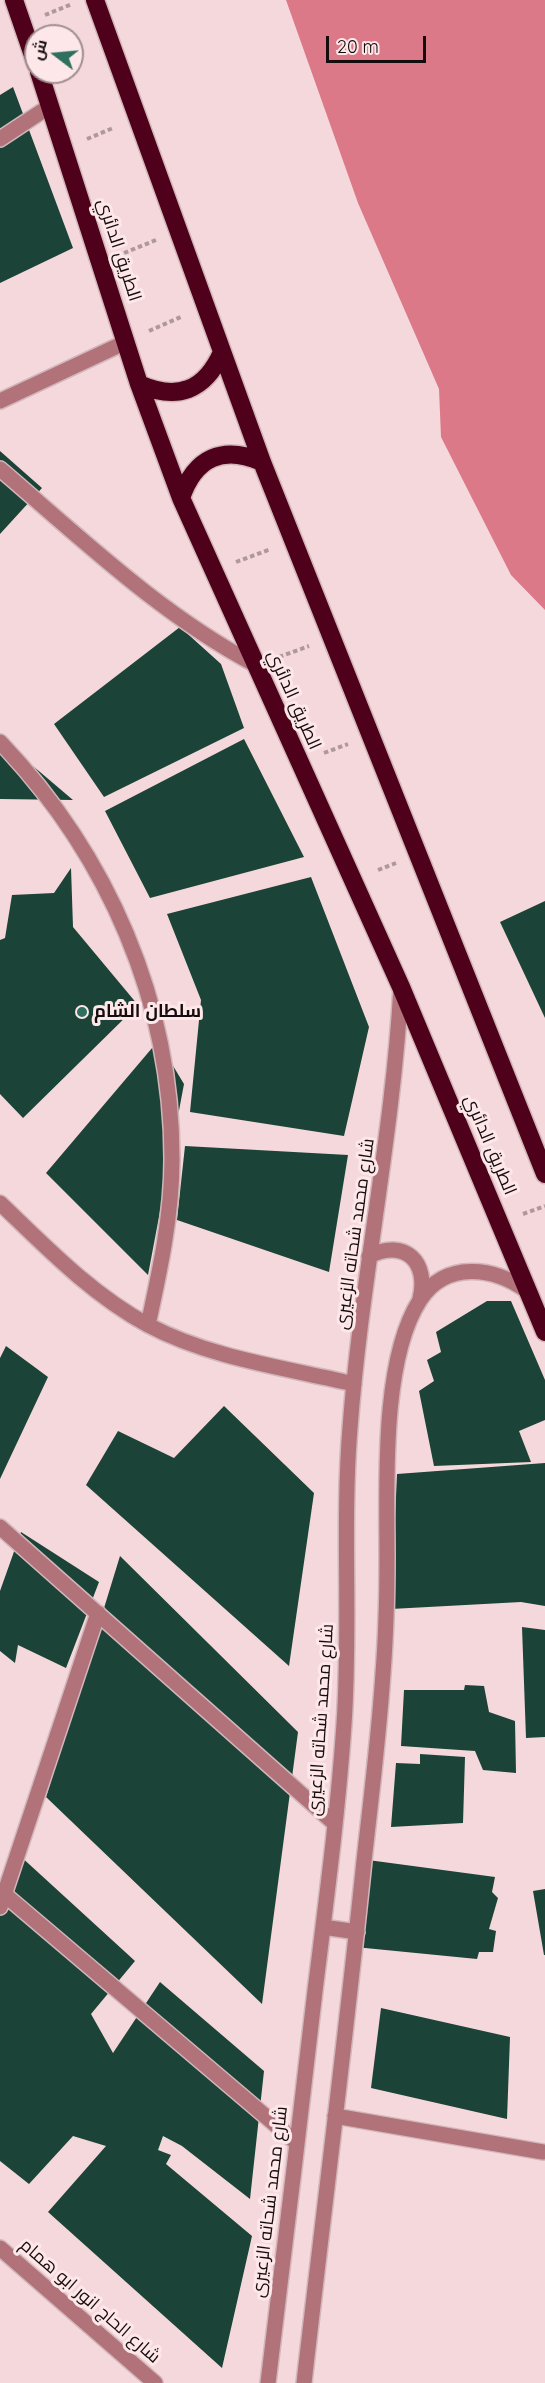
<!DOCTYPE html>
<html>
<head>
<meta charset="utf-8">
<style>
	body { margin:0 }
	#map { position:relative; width:545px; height:2383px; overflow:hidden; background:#f5d8db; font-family:Quicksand,Cairo,sans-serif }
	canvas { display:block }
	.north { position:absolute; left:24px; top:24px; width:60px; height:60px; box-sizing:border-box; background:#fee7e9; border:2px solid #a18f91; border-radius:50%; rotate:286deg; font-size:16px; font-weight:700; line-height:24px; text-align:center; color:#150c0d }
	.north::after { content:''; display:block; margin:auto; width:21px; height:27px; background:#2f6f5e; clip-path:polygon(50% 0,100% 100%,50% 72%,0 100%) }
	.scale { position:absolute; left:326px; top:36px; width:100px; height:27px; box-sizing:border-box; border:3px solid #150c0d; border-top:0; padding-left:8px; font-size:18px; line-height:21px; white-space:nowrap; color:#150c0d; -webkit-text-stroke:4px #fee7e9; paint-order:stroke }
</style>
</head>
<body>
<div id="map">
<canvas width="545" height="2383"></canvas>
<div class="north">ش</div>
<div class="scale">20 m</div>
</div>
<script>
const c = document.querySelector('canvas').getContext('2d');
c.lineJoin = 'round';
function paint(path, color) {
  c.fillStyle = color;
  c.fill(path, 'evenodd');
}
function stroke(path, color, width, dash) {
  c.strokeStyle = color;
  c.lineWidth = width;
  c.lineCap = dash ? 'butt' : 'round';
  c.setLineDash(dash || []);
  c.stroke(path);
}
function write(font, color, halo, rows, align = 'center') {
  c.font = font + ' Quicksand,Cairo,sans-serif';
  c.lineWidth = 6;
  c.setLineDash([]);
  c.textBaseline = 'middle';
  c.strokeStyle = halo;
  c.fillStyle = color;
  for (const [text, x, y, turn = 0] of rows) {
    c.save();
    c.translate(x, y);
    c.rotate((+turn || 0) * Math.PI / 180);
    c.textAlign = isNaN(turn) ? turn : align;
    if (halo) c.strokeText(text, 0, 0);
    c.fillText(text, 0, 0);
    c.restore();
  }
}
const water = new Path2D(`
	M286 0H545V610L511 575 441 437 439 389 358 203Z`);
const building = new Path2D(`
	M13 87 73 248 0 283V95Z
	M0 451 42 488 0 534Z
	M180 627 221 664 244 728 104 797 54 724Z
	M0 738 73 800 0 799Z
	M244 739 304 857 150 898 105 811Z
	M71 868 73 927 138 1005 23 1118 0 1094V940L5 938 12 895 54 893Z
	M311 877 369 1027 344 1136 190 1112 201 1000 167 914Z
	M545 901V1018L500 922Z
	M158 1041 184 1084 148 1275 46 1173Z
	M185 1146 348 1155 329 1272 177 1220Z
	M487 1301H511L545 1380V1420L519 1431 531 1462 434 1466 419 1391 434 1381 427 1360 441 1352 436 1332Z
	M6 1346 48 1377 0 1479V1358Z
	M224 1406 314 1493 289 1666 86 1485 118 1431 174 1458Z
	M545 1463V1606L521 1602 391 1609 397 1474Z
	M21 1532 99 1582 66 1668 18 1645 15 1663 0 1651V1591Z
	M120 1556 298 1732 262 2004 46 1797Z
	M522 1627 545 1630V1737L526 1738Z
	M465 1685 484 1686 489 1712 515 1721 516 1773 483 1770 475 1751 401 1746 404 1690H464Z
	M420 1754 465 1757 463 1823 391 1827 396 1763 420 1764Z
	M18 1854 135 1961 91 2014 113 2053 160 1982 264 2071 250 2199 182 2146 163 2136 158 2150 171 2155 166 2164 252 2236 222 2368 48 2212 106 2146 73 2136 29 2184 0 2161V1908Z
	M368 1860 495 1877 492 1892 498 1898 489 1929 496 1931 493 1952H479L477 1959 355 1947Z
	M545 1889V1955H544L533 1891Z
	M381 2008 510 2037 507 2119 371 2088Z`);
const path = new Path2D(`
	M45 15 72 4
	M87 139 113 128
	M124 253 156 240
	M149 331 183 316
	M236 562 271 549
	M279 657 309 646
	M324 753 348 744
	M378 870 396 863
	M523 1214 545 1206`);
const minor = new Path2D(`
	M0 139 50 106
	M0 401 126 342
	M0 469C82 539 161 615 256 665
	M0 742C108 855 172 1002 172 1159 172 1215 160 1270 148 1325
	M0 1203C46 1247 91 1294 148 1325 210 1358 286 1368 354 1384
	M369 1256C405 1238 429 1262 420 1299
	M0 1527 334 1823
	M4 1894 297 2143
	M0 1907 98 1613
	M323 1927 357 1932
	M335 2116 543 2152
	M0 2248 155 2383
	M268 2383C284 2252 300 2122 315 1991 326 1902 338 1813 344 1724 351 1625 342 1527 350 1428 361 1280 393 1135 401 987
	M304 2383C324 2209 346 2036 364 1861 371 1799 379 1736 383 1673 386 1635 387 1596 387 1557 387 1486 381 1360 420 1300 446 1260 494 1267 527 1291`);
const highway = new Path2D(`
	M14 0 36 64
	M95 0 262 462 545 1174
	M39 72 139 384 181 498 401 987 545 1332
	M139 384C177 401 205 391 222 352
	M181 498C195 457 223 445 262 462`);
const markers = [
	[82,1012,6,"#2f6f5e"]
];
const streetNames = [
	["الطريق الدائري",119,250,72],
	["الطريق الدائري",294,700,66],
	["الطريق الدائري",490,1145,67],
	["شارع محمد شحاته الزعيرى",355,1234,-82],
	["شارع محمد شحاته الزعيرى",321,1720,-86],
	["شارع محمد شحاته الزعيرى",270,2202,-83],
	["شارع الحاج انور ابو همام",90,2301,41]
];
const poiNames = [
	["سلطان الشام",94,1012]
];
paint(water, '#db7988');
paint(building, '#1b4338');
stroke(minor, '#d1b7ba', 18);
stroke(highway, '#d1b7ba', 21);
stroke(path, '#af989b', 4, [4.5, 3]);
stroke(minor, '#b2727a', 15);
stroke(highway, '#4f001a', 18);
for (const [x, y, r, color] of markers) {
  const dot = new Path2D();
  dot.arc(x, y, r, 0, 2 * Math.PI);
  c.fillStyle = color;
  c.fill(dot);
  stroke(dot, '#fee7e9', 2);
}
write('18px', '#150c0d', '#fee7e9', streetNames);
write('bold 18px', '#150c0d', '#fee7e9', poiNames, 'left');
</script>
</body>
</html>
